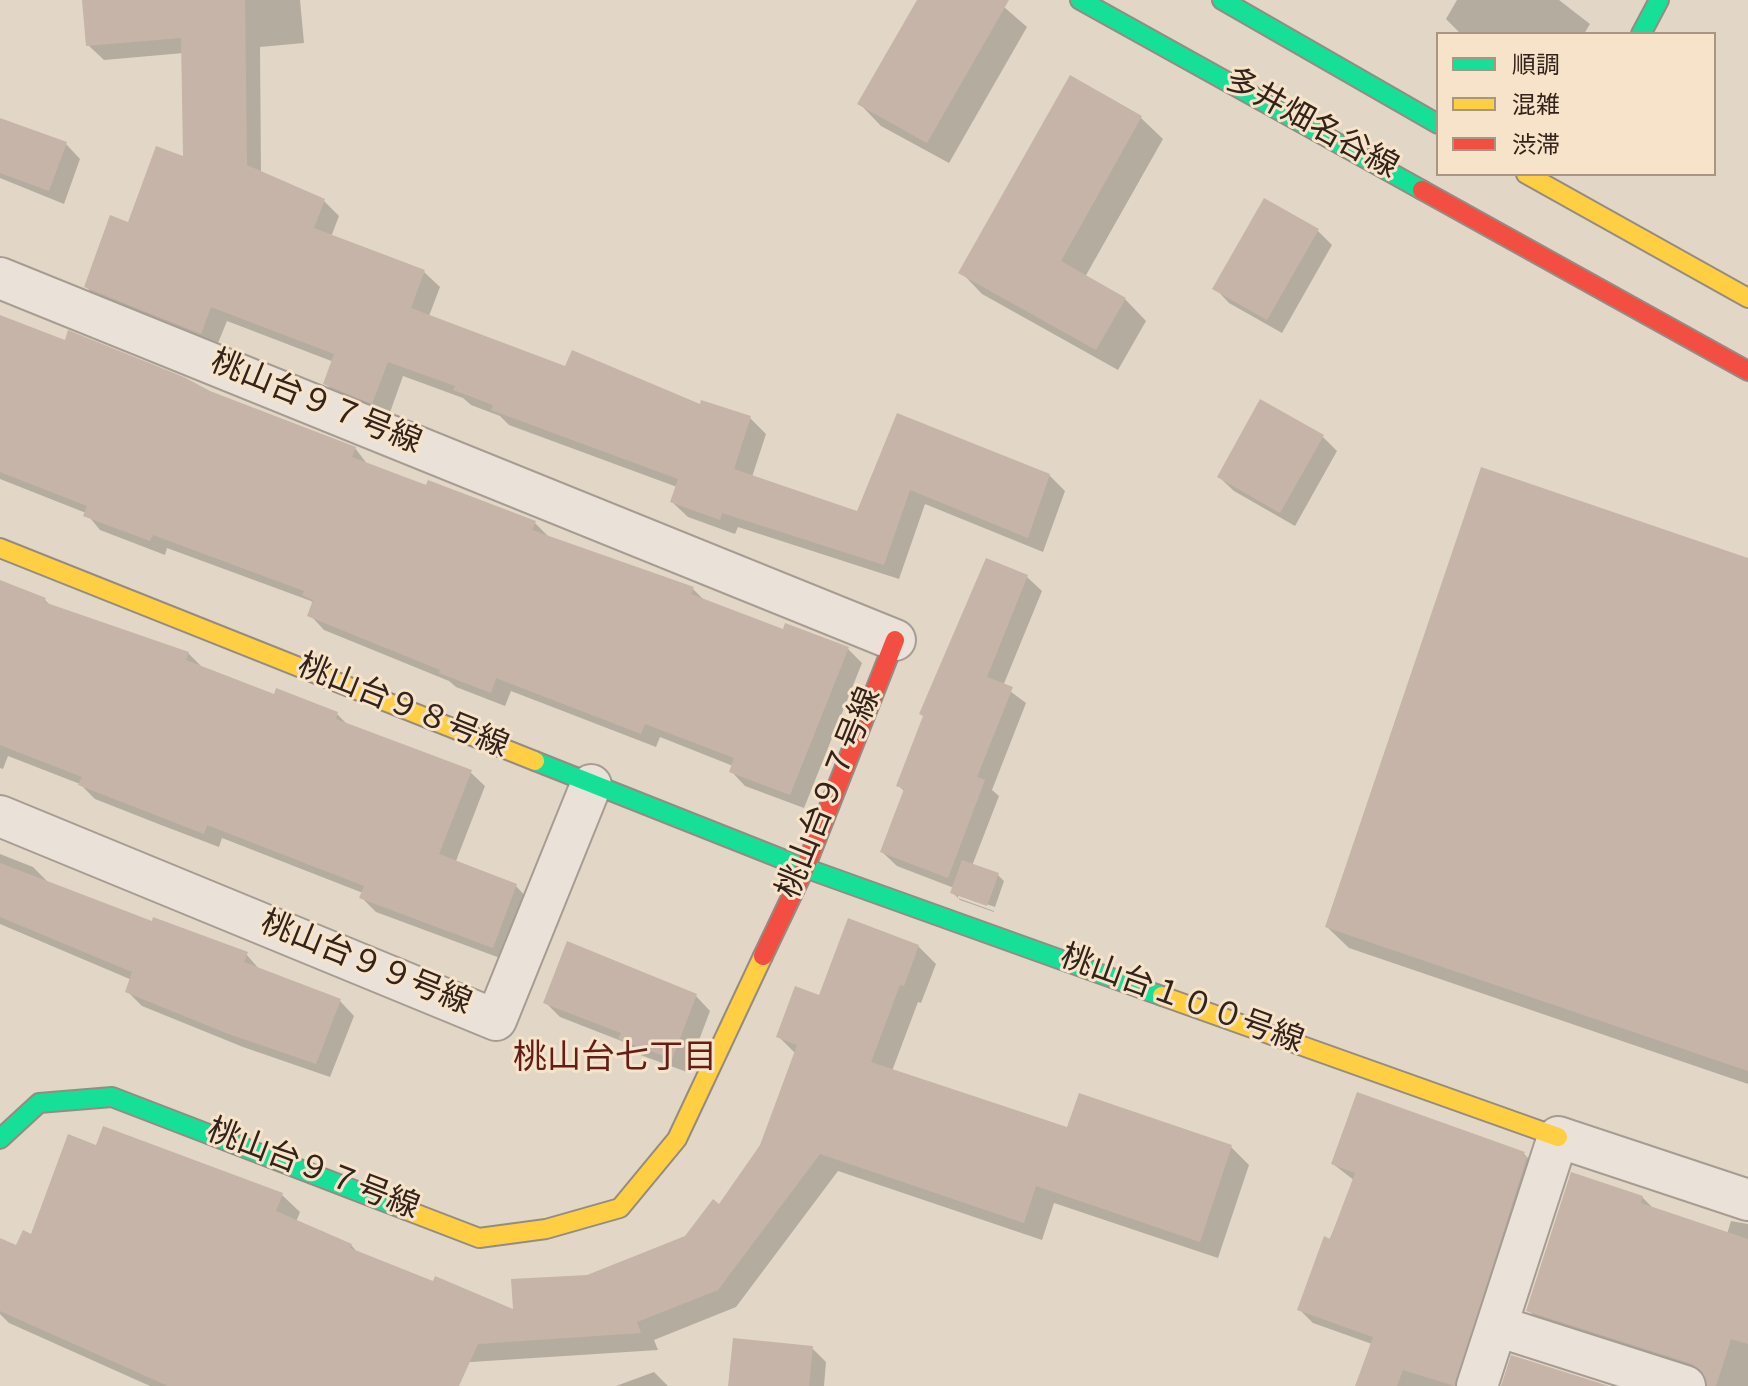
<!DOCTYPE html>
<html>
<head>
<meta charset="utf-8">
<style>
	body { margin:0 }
	#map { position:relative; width:1748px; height:1386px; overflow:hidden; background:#e2d7c7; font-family:Spectral,"Noto Sans JP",serif }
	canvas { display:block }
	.legend { position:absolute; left:1436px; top:32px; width:280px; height:144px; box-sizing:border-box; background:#f6e3ca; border:2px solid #a89684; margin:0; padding:10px 14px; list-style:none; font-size:24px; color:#34231a }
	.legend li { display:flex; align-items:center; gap:16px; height:40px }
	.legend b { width:40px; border:2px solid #a89684 }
</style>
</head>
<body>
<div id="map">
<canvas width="1748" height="1386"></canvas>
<ul class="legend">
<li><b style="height:10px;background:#16e098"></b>順調</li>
<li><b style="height:10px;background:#ffcf43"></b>混雑</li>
<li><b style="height:10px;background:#f24e42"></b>渋滞</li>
</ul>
</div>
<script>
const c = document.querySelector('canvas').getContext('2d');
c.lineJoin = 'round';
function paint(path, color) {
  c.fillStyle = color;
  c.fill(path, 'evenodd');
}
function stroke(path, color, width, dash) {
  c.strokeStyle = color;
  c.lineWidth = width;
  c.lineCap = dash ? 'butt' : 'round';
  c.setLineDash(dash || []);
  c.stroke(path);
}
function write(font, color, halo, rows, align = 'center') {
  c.font = font + ' Spectral,"Noto Sans JP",serif';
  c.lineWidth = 6;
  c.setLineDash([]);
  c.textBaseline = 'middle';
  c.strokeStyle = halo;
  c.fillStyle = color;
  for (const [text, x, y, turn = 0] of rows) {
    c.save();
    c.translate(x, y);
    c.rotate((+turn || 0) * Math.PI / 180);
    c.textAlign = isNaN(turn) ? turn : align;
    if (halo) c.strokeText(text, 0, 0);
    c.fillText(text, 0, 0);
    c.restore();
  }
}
const shadow = new Path2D(`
	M84 0H300L304 43 260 47 261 174 323 200 339 216 331 237 424 272 440 287 429 316 566 368 750 418 766 434 752 477 858 514 898 416 1049 475 1065 491 1043 552 925 504 899 579 738 527 735 534 688 517 672 502 677 487 509 425 500 416 471 405 463 398 403 376 388 418 341 399 325 383 334 362 227 321 216 348 102 302 86 287 130 224 185 159 184 53 104 60 88 45Z
	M919 0H996L1027 27 949 163 881 126 860 104Z
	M1457 0H1559L1590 24 1584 34H1461L1446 19Z
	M1071 78 1141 118 1163 139 1085 277 1125 299 1146 321 1118 370 982 294 961 272Z
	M0 139 66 144 80 159 64 204 0 178Z
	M1318 231 1332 245 1282 333 1229 303 1215 288Z
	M0 324 209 393 355 448 368 465 535 523 550 538 693 589 706 602 784 632 848 649 862 663 804 808 745 786 731 771 733 766 660 737 656 747 511 691 505 706 456 687 449 681 324 630 310 615 314 604 311 601 167 548 165 555 100 530 86 513 0 479Z
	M1323 437 1337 451 1295 526 1234 491 1219 477Z
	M1748 560V1084L1349 948 1327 927Z
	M1027 577 1042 591 1003 686 1026 703 992 790 999 796 972 866 997 874 1004 881 995 907 958 894V898L953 893 954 888 897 866 882 852 905 792 899 786Z
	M0 582 45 600 52 607 188 653 203 668 275 696 337 714 349 726 470 772 485 786 456 861 516 886 530 901 508 961 376 912 362 898 363 893 222 838 219 847 161 825 95 799 80 784 8 756 3 769 0 768Z
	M0 854 33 867 48 882 153 924 246 954 260 970 340 1001 354 1016 330 1077 243 1047 142 1006 127 991 132 980 0 924Z
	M958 898 994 911V912L960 900Z
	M918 946 936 964 921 1003 918 1002 892 1071 1068 1130 1231 1147 1249 1165 1218 1258 1054 1203 1042 1240 838 1171 736 1307 654 1340 658 1350 378 1368 432 1386H150L9 1323 0 1314V1241L17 1248 32 1236 97 1147 282 1195 300 1212 296 1222 351 1245 359 1254 515 1312 588 1277 686 1237 719 1207 762 1146 796 1054 778 1036 821 998Z
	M696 996 710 1011 687 1072 635 1053 624 1042 560 1017 546 1003Z
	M1523 1153 1537 1167 1471 1386H1357L1372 1344 1313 1323 1299 1309 1355 1181 1333 1164Z
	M1642 1197 1655 1210 1727 1234 1731 1221 1748 1224V1386H1709L1708 1377 1542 1324 1528 1310Z
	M812 1348 826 1362 824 1386H730Z
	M654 1372 668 1386H616Z`);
const building = new Path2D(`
	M82 0H245L247 165 325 199 314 228 425 270 411 308 565 366 572 350 700 404 701 400 751 416 734 469 857 511 897 413 1050 474 1028 538 910 490 884 565 722 513 720 520 670 502 678 479 491 410 493 405 453 390 455 386 388 362 372 404 323 384 334 354 211 307 201 334 84 287 110 215 128 222 156 146 183 156 181 38 86 46Z
	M917 0H1009L927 143 857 104Z
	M1070 75 1142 116 1061 261 1126 298 1096 350 958 273Z
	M0 118 67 142 49 191 0 173Z
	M1264 198 1319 229 1267 320 1212 289Z
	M0 315 65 340 68 330 184 377 210 391 356 447 352 457 426 485 428 480 536 521 532 530 694 587 691 594 783 629 785 623 849 647 790 795 729 772 734 758 645 724 641 734 496 678 491 693 439 673 440 670 307 616 313 600 302 595 304 591 153 535 150 541 83 516 87 506 0 472Z
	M1260 399 1324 435 1280 513 1217 477Z
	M1481 467 1748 558V1071L1325 927Z
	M986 558 1028 575 987 677 1013 687 977 777 985 780 948 878 880 852 904 789 896 786 923 716 919 714Z
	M0 580 46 598 44 602 189 652 186 660 274 694 276 688 338 712 336 719 472 770 439 854 517 884 493 948 359 898 364 886 207 825 204 834 145 811 78 785 82 777 0 745Z
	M962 860 999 873 987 906 950 893Z
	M0 863 152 921 153 917 248 952 244 962 341 999 316 1064 226 1033 125 992 132 972 0 917Z
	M848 918 919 945 904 986 900 985 871 1062 1067 1127 1079 1093 1232 1145 1200 1242 1036 1186 1024 1223 820 1154 718 1290 637 1322 641 1333 478 1344 459 1386H168L0 1311V1238L16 1245 23 1230 31 1234 68 1134 96 1145 103 1126 283 1193 276 1211 352 1244 350 1248 433 1281 435 1276 513 1309 511 1279 587 1275 685 1236 713 1199 719 1204 760 1145 797 1045 776 1037 795 986 819 995Z
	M567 941 697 994 672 1059 618 1039 621 1033 543 1003Z
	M1357 1092 1525 1152 1523 1156 1527 1157 1455 1386 1403 1370 1397 1386H1355L1373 1337 1297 1310 1324 1236 1330 1239 1355 1173 1331 1164Z
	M1571 1172 1643 1196 1641 1203 1748 1239V1344L1731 1339 1716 1386H1707L1702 1371 1692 1364 1526 1311Z
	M733 1338 813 1346 809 1386H728Z
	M1511 1355 1609 1386H1501Z`);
const street = new Path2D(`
	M0 278 895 640
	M0 816 496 1020 591 785
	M1497 1326 1685 1386
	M1477 1386 1558 1137 1748 1200`);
const fast = new Path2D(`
	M1080 0 1422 190
	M1222 0 1438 124
	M1641 34 1659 0
	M535 761 805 868 1162 996
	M0 1139 39 1103 112 1097 406 1210`);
const slow = new Path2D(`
	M1526 174 1748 298
	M0 548 535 761
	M1162 996 1558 1137
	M406 1210 479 1238 546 1229 620 1208 677 1139 763 956`);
const jam = new Path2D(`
	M1422 190 1748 371
	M763 956 805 868 895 640`);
const streetNames = [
	["多井畑名谷線",1310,126,29],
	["桃山台９７号線",315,405,22],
	["桃山台９８号線",402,709,22],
	["桃山台９７号線",832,794,-68],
	["桃山台９９号線",365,966,22],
	["桃山台１００号線",1181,1002,20],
	["桃山台９７号線",312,1172,21]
];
const neighbourhoodNames = [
	["桃山台七丁目",615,1061]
];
paint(shadow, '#0003');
paint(building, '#c6b4a8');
stroke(street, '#a79c91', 44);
stroke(fast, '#968b81', 22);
stroke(slow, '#968b81', 22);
stroke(jam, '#968b81', 22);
stroke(street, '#eae2d9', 40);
stroke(fast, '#16e098', 18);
stroke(slow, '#ffcf43', 18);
stroke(jam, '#f24e42', 18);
write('32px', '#34231a', '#f6e3ca', streetNames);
write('34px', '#621e19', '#f6e3ca', neighbourhoodNames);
</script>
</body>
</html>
